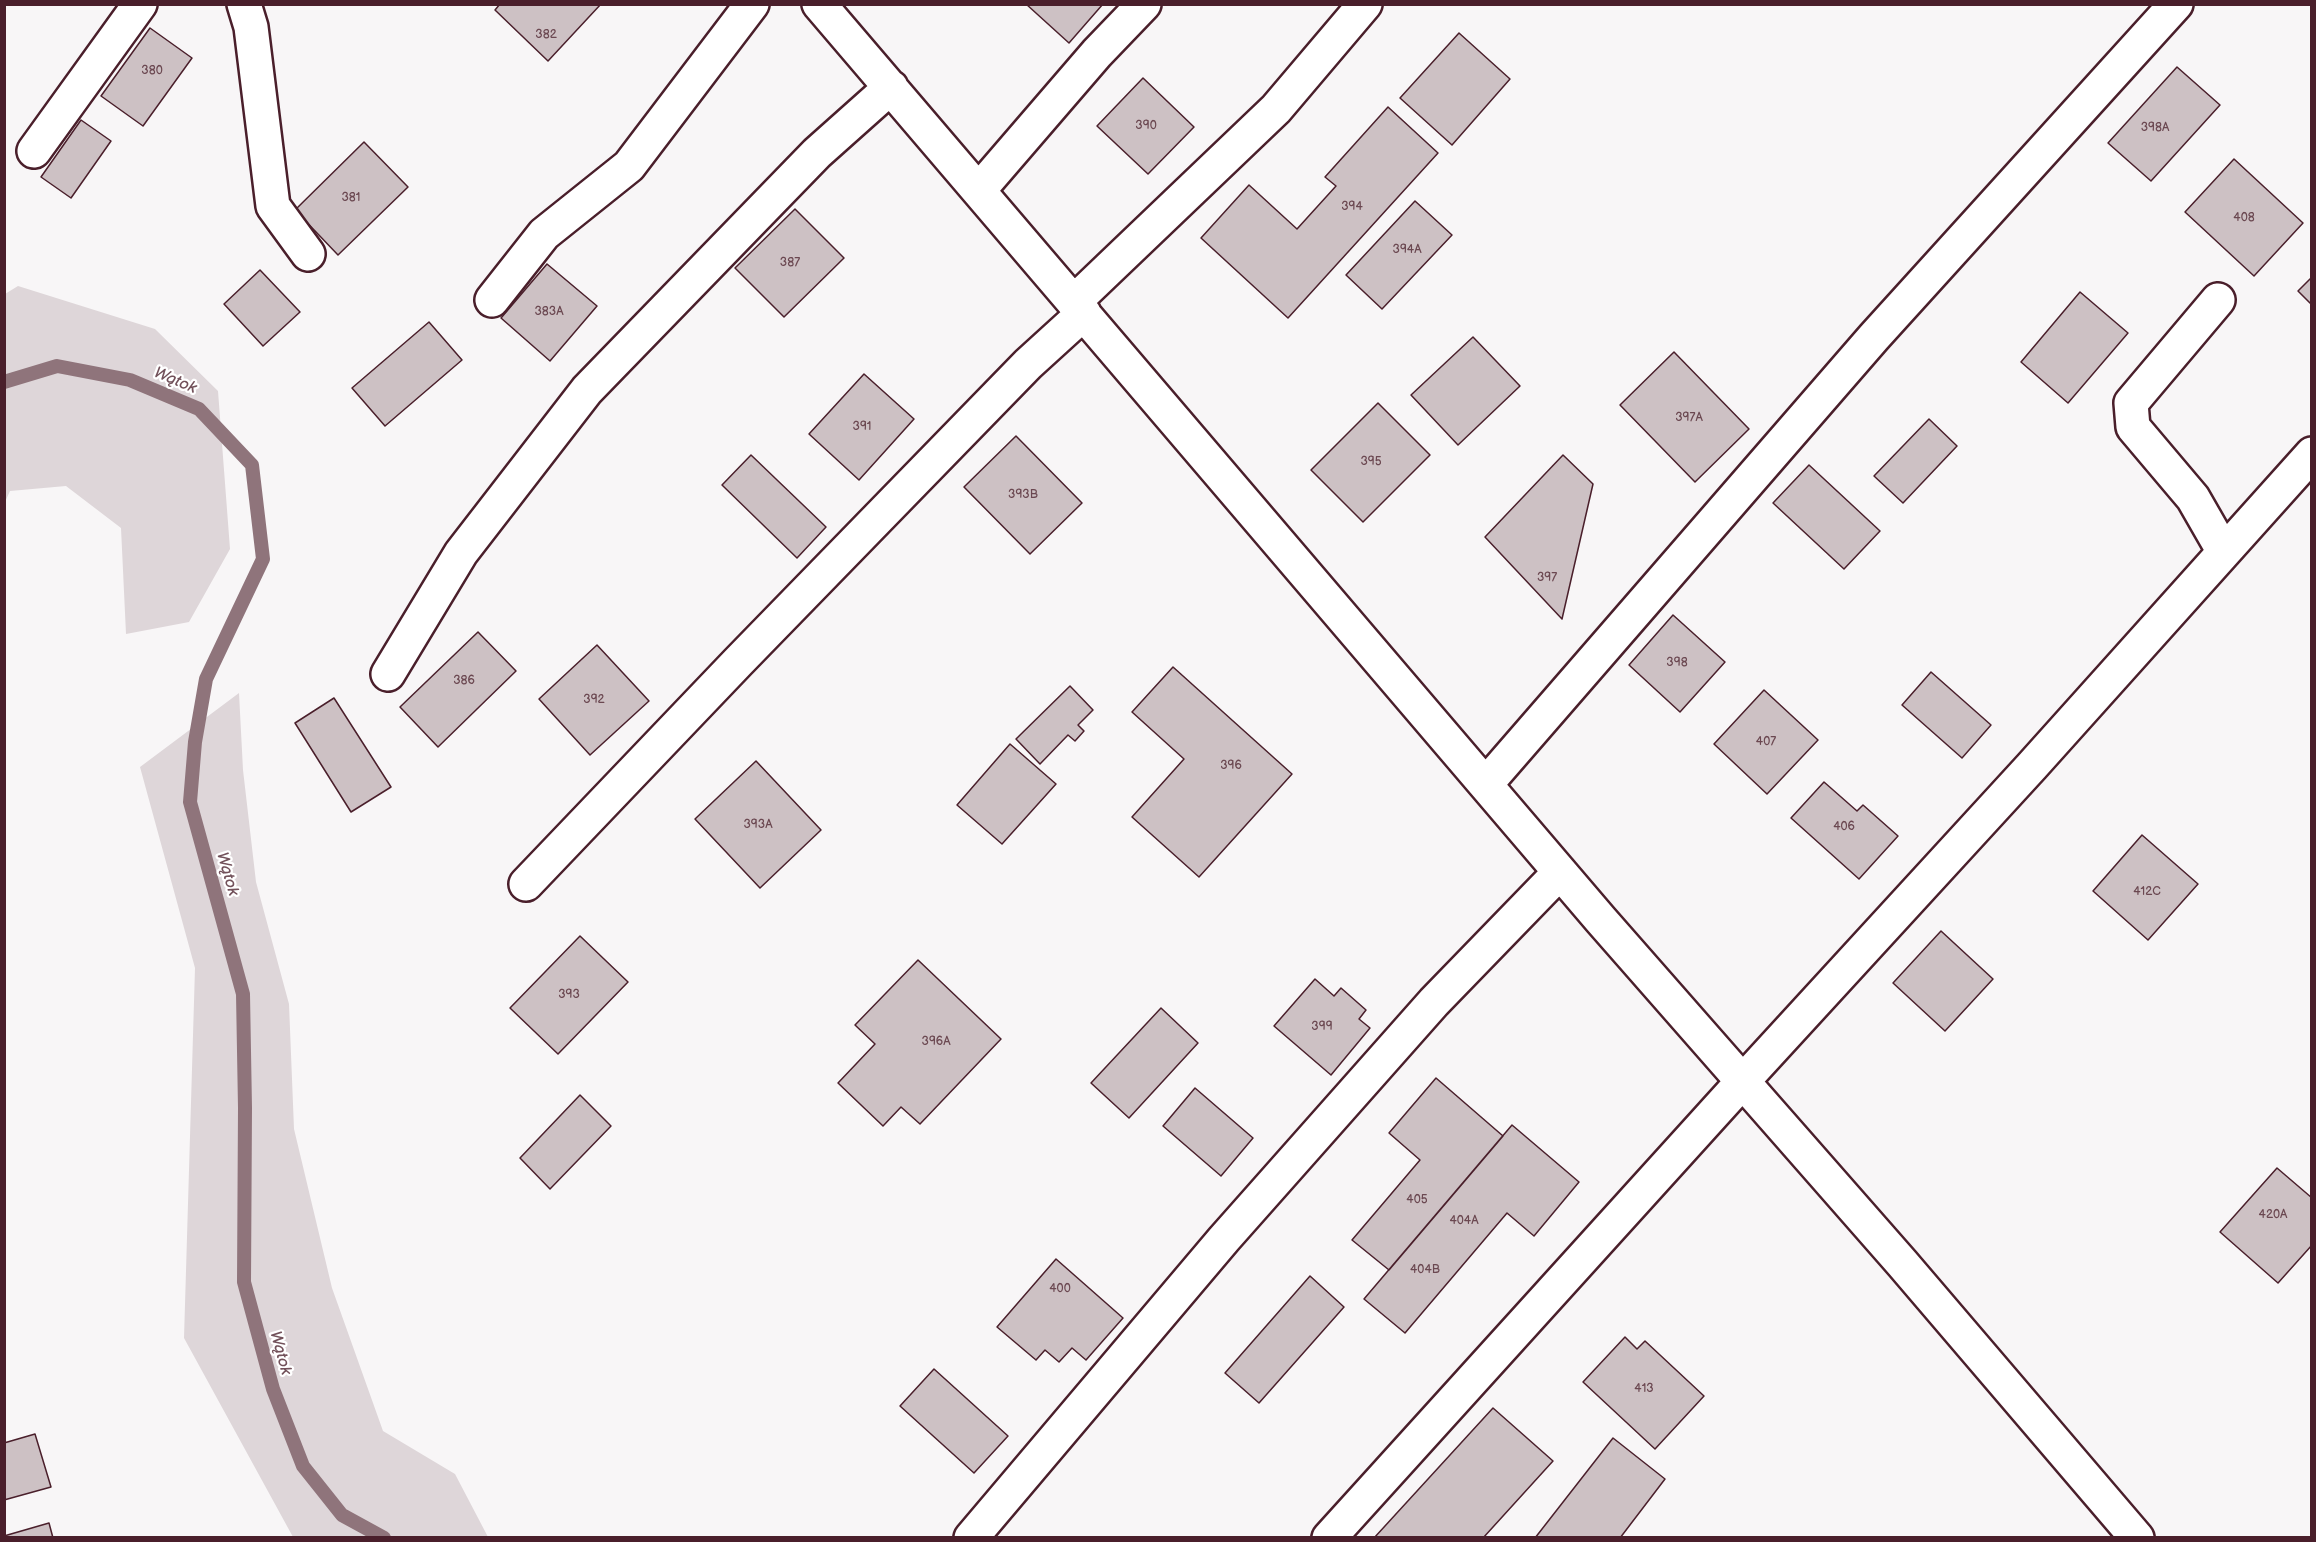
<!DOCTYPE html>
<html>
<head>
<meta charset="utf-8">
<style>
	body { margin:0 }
	#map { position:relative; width:2316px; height:1542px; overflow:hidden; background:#f8f6f7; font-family:"Balsamiq Sans",sans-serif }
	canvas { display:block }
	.frame { position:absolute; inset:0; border:6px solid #4a1f2b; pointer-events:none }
</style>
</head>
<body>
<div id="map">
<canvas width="2316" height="1542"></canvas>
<div class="frame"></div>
</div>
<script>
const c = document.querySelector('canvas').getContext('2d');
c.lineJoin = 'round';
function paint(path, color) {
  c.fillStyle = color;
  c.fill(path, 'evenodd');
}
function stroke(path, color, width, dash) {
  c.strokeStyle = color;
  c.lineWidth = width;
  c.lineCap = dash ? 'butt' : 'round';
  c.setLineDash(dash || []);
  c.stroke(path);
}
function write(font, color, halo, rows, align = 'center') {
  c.font = font + ' "Balsamiq Sans",sans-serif';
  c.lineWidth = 4.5;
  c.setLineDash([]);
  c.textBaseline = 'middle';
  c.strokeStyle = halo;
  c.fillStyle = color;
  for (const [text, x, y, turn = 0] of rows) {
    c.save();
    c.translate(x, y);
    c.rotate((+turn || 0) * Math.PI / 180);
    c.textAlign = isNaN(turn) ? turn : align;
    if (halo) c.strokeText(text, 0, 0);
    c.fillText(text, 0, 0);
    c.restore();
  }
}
const green = new Path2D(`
	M18 286 155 329 218 391 230 549 189 622 126 634 121 528 66 486 10 491 5 502V294Z
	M239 693 243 770 256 882 289 1004 294 1129 332 1288 383 1431 455 1474 488 1537H293L184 1338 195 968 140 767Z`);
const stream = new Path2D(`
	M4 382 57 366 130 380 199 409 252 465 263 559 206 679 195 742 190 802 243 994 245 1108 244 1282 273 1389 303 1466 342 1515 384 1538`);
const building = new Path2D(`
	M500 4H601L548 61 495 10Z
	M1026 4H1103L1069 43Z
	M150 28 192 58 143 126 101 96Z
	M1459 33 1510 79 1452 145 1400 98Z
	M2177 67 2220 105 2151 181 2108 143Z
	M1143 78 1194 127 1148 174 1097 126Z
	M1388 107 1438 153 1288 318 1201 238 1249 185 1297 229 1336 186 1325 177Z
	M81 120 111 141 71 198 41 177Z
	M364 142 408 187 338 255 295 210Z
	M2234 159 2303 223 2254 276 2185 212Z
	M1415 201 1452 235 1382 309 1346 275Z
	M795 209 844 258 784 317 735 268Z
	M547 264 597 306 550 361 501 318Z
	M260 270 300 312 263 346 224 304Z
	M2312 277V305L2298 291Z
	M2080 292 2128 333 2068 403 2021 362Z
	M429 322 462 360 385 426 352 388Z
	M1473 337 1520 386 1458 445 1411 395Z
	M1674 352 1749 429 1695 482 1620 405Z
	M864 374 914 419 859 480 809 434Z
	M1378 403 1430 455 1363 522 1311 470Z
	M1929 419 1957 446 1903 503 1874 476Z
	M1016 436 1082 503 1030 554 964 487Z
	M751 455 826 527 797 558 722 485Z
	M1563 455 1593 484 1562 619 1485 537Z
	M1809 465 1880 531 1844 569 1773 503Z
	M1673 615 1725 662 1680 712 1629 665Z
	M478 632 516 671 438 747 400 707Z
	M597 645 649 701 590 755 539 699Z
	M1173 667 1292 774 1199 877 1132 817 1184 759 1132 712Z
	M1931 672 1991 725 1962 758 1902 705Z
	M1070 686 1093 710 1078 725 1084 731 1075 741 1068 735 1040 764 1016 739Z
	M1764 690 1818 740 1767 794 1714 744Z
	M334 698 391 787 351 812 295 723Z
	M1010 744 1056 784 1002 844 957 805Z
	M756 761 821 830 760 888 695 819Z
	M1824 782 1857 811 1863 805 1898 836 1859 879 1791 818Z
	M2142 835 2198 884 2148 940 2093 891Z
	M1941 931 1993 979 1945 1031 1893 983Z
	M580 936 628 982 558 1054 510 1008Z
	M918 960 1001 1039 920 1124 901 1107 883 1126 838 1083 875 1044 855 1025Z
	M1315 979 1334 996 1341 988 1366 1010 1359 1019 1370 1028 1331 1075 1274 1026Z
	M1161 1008 1198 1043 1129 1118 1091 1083Z
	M1436 1078 1503 1136 1389 1270 1352 1240 1420 1160 1389 1133Z
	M1195 1088 1253 1138 1221 1176 1163 1126Z
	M580 1095 611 1126 550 1189 520 1158Z
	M1512 1125 1579 1182 1534 1236 1507 1213 1405 1333 1364 1299Z
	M2277 1168 2312 1198V1245L2278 1283 2220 1232Z
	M1056 1259 1123 1318 1086 1360 1072 1348 1059 1362 1045 1350 1036 1360 997 1327Z
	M1310 1276 1344 1307 1259 1403 1225 1373Z
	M1625 1337 1637 1349 1645 1341 1704 1396 1655 1449 1583 1382Z
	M934 1369 1008 1436 974 1473 900 1406Z
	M1493 1408 1553 1461 1483 1538H1374Z
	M35 1434 51 1487 4 1500V1443Z
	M1613 1438 1665 1479 1620 1538H1535Z
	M49 1523 53 1538H4V1536Z`);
const minor = new Path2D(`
	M244 4 251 27 273 206 308 254
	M819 4 1601 920 1902 1263 2137 1538
	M34 151 140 4
	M979 190 1097 53 1144 4
	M492 300 544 234 629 166 752 4
	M2218 300 2131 403 2133 427 2193 498 2224 552
	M1074 302 1276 109 1365 4
	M388 674 461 553 587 390 817 153 891 87
	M1486 784 1874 337 2176 4
	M526 884 738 662 1028 364 1084 313
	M971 1538 1224 1239 1434 1002 1560 872
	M1329 1538 1743 1081 2032 766 2312 454`);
const numberNames = [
	["382",546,35],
	["380",152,71],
	["390",1146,126],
	["398A",2155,128],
	["381",351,198],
	["394",1352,207],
	["408",2244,218],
	["394A",1407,250],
	["387",790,263],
	["383A",549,312],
	["397A",1689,418],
	["391",862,427],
	["395",1371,462],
	["393B",1023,495],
	["397",1547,578],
	["398",1677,663],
	["386",464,681],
	["392",594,700],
	["407",1766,742],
	["396",1231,766],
	["393A",758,825],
	["406",1844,827],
	["412C",2147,892],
	["393",569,995],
	["399",1322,1027],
	["396A",936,1042],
	["405",1417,1200],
	["420A",2273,1215],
	["404A",1464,1221],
	["404B",1425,1270],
	["400",1060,1289],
	["413",1644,1389]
];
const waterNames = [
	["Wątok",175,381,23],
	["Wątok",227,874,74],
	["Wątok",280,1353,75]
];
paint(green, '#ded6d9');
stroke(stream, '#8f747b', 14);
paint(building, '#cdc1c4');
stroke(building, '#4a1f2b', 1.5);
stroke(minor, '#4a1f2b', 38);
stroke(minor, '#fff', 33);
write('12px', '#6b4851', null, numberNames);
write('italic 16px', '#72515a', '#fff', waterNames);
</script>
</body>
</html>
